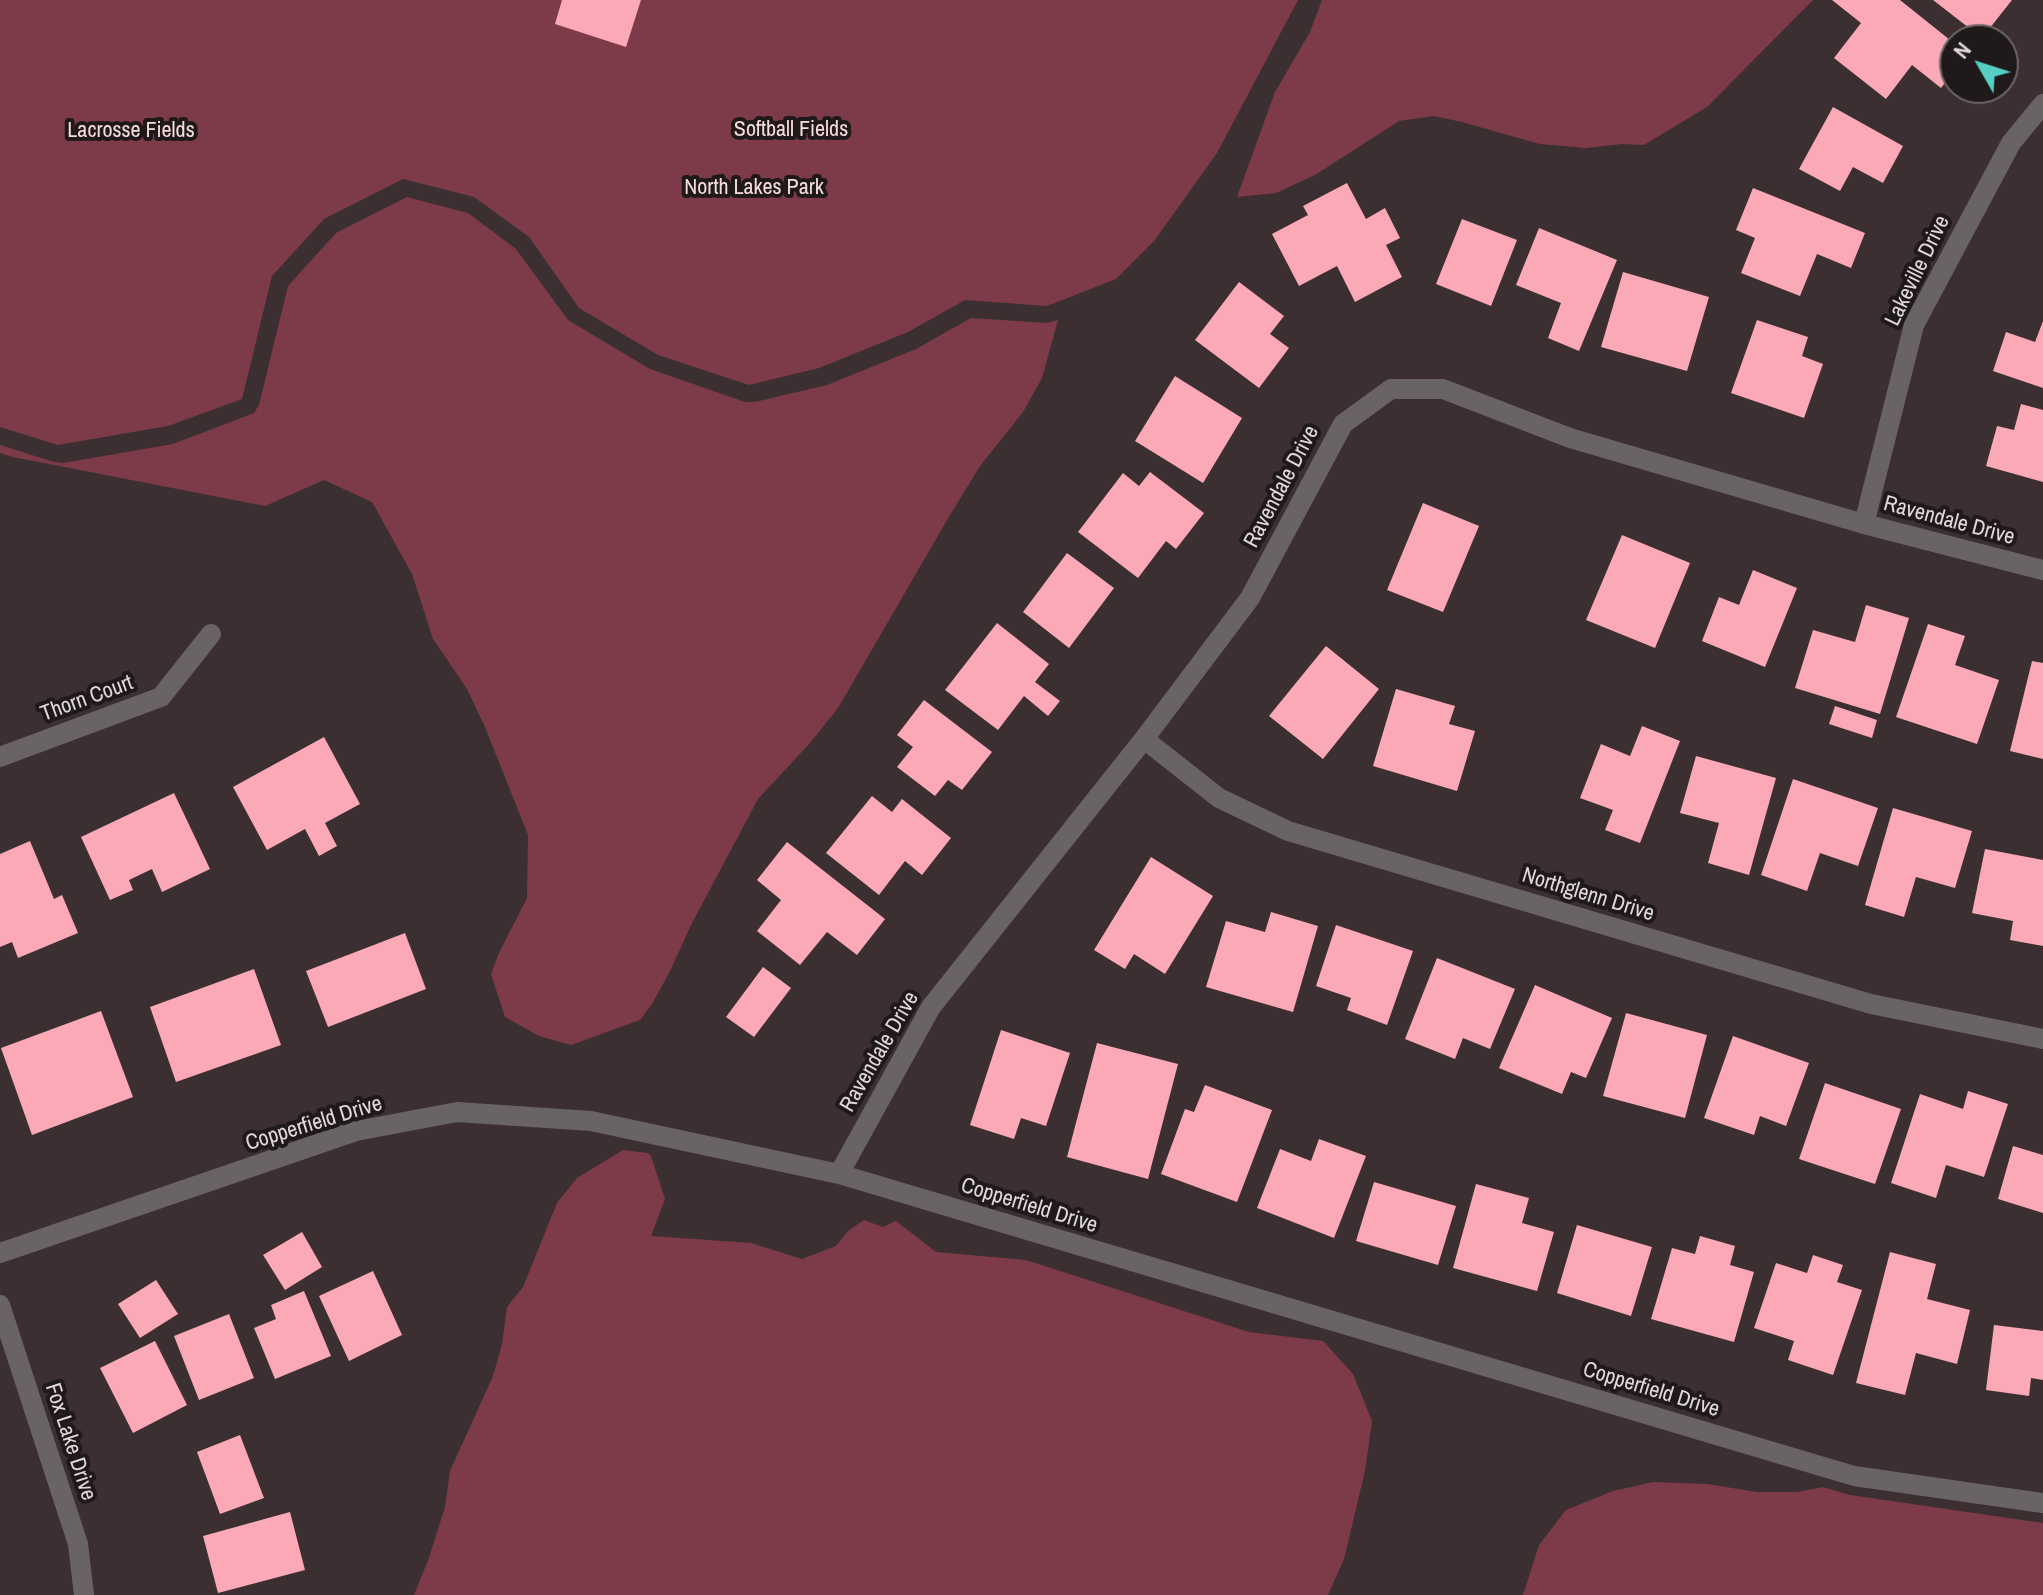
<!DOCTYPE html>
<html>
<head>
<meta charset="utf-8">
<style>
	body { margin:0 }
	#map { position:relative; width:2043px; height:1595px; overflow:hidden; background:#3c2f31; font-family:"Archivo Narrow",sans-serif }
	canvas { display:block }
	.north { position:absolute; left:1939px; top:24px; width:80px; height:80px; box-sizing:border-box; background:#1f191a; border:2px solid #6c6566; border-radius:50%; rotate:309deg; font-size:22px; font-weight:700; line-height:32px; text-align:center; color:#e0d8d9 }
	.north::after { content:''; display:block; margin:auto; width:28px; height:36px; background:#55cec4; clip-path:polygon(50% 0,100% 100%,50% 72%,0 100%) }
</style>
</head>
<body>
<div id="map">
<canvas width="2043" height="1595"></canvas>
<div class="north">N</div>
</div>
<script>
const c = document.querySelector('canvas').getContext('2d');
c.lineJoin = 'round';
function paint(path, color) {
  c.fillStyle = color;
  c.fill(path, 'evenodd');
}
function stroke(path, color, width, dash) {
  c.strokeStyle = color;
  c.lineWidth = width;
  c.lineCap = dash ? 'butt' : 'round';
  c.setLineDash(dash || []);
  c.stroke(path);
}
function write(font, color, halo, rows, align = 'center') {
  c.font = font + ' "Archivo Narrow",sans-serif';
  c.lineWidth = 8;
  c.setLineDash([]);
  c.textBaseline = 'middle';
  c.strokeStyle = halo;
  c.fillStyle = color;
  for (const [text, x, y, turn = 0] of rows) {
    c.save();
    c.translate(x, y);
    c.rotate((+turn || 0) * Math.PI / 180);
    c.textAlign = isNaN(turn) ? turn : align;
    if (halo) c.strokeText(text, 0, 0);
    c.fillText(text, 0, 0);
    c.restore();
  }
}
const green = new Path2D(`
	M0 0H1298L1217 153 1154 241 1116 279 1047 306 965 300 908 332 819 368 749 385 658 355 579 308 529 237 474 197 403 179 324 219 272 276 242 399 168 426 58 445 0 427Z
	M1322 0H1813L1707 107 1644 145 1622 144 1586 148 1540 144 1462 122 1434 116 1399 121 1315 175 1276 193 1237 197 1275 92 1310 32Z
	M407 197 468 213 516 249 568 320 650 369 745 402H755L827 385 916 349 971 318 1047 323 1058 320 1042 378 1023 412 980 466 950 515 838 708 810 743 758 799 692 923 670 971 652 1004 640 1020 571 1045 539 1036 505 1017 491 974 498 955 527 898 528 835 485 727 467 689 433 639 412 574 372 502 324 480 265 506 13 457 0 453V445L54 462 63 463 173 444 254 413 259 405 288 286 336 233Z
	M623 1150 648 1153 651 1156 665 1199 651 1236 751 1243 802 1259 836 1246 848 1231 864 1220 883 1227 896 1221 936 1252 1026 1260 1249 1332 1323 1341 1353 1374 1372 1421 1365 1471 1344 1559 1328 1595H414L429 1558 445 1507 450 1471 493 1376 502 1344 507 1307 523 1287 557 1203 577 1178Z
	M1653 1482 1707 1484 1757 1492H1797L1823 1487 1850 1495 2043 1523V1595H1523L1539 1545 1566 1510 1613 1491Z`);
const building = new Path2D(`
	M562 0H641L626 47 555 24Z
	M1832 0H1900L1955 44V70L1941 88 1912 65 1886 99 1834 58 1861 23Z
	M1933 0H2012L1982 38Z
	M1833 107 1903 146 1883 183 1853 167 1840 191 1799 169Z
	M1347 183 1366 219 1385 208 1400 238 1386 245 1402 277 1355 302 1337 266 1299 286 1272 234 1308 215 1303 206Z
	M1753 188 1865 233 1851 268 1817 254 1800 296 1741 273 1755 238 1736 230Z
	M1462 219 1517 240 1491 306 1436 284Z
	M1539 228 1617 260 1579 351 1548 338 1561 303 1516 285Z
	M1623 272 1709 297 1687 371 1601 347Z
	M1239 282 1284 316 1270 334 1289 348 1259 388 1195 340Z
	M1757 320 1808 337 1802 356 1823 364 1804 418 1731 393Z
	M2043 321V388L1993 371 2006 332 2035 342Z
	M1175 376 1242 418 1203 483 1135 441Z
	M2021 404 2043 410V482L1986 466 1997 426 2014 430Z
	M1150 472 1204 513 1176 549 1166 541 1138 578 1078 532 1123 473 1139 486Z
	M1423 503 1479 526 1443 612 1387 590Z
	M1622 535 1690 563 1655 648 1586 620Z
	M1067 553 1114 588 1069 648 1023 612Z
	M1753 570 1797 588 1765 667 1702 641 1719 597 1739 605Z
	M1866 605 1909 618 1880 714 1795 688 1813 630 1855 642Z
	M997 623 1049 664 1035 682 1060 701 1048 716 1024 696 998 730 945 690Z
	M1928 624 1965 636 1955 665 1999 680 1977 744 1896 717Z
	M1326 646 1379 689 1323 759 1269 716Z
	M2032 661 2043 663V759L2010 751Z
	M1396 689 1455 706 1449 724 1475 731 1457 791 1373 766Z
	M924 700 992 752 962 790 948 780 935 796 897 767 913 747 897 735Z
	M1835 706 1877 720 1872 738 1829 724Z
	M1642 726 1680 741 1640 843 1605 830 1613 810 1580 798 1601 744 1630 756Z
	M324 737 360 804 325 823 337 846 319 856 305 829 267 850 233 787Z
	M1696 756 1776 778 1749 875 1708 863 1719 823 1680 813Z
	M1793 779 1878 808 1858 866 1820 853 1807 891 1761 875Z
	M174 793 210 869 162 892 152 869 129 880 133 890 110 900 81 837Z
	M872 796 892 812 902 799 951 838 922 875 905 861 879 895 826 853Z
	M1893 808 1972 831 1955 888 1916 877 1904 917 1865 905Z
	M30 841 54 899 62 895 78 933 18 958 12 942 0 947V854Z
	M787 842 885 919 857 955 827 932 800 965 757 931 781 900 757 880Z
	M1985 849 2043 860V946L2010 940 2013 921 1972 913Z
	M1151 857 1213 896 1165 974 1134 954 1125 969 1094 950Z
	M1271 912 1318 926 1293 1012 1206 987 1226 921 1265 932Z
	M1336 925 1413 951 1387 1025 1347 1010 1351 998 1316 986Z
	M405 933 426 989 328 1027 306 971Z
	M1437 958 1515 989 1490 1049 1463 1038 1455 1059 1405 1039Z
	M763 967 791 988 754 1037 726 1017Z
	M254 969 281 1045 176 1082 150 1007Z
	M1535 985 1612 1018 1586 1078 1571 1072 1562 1094 1499 1068Z
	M101 1011 133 1097 32 1135 1 1048Z
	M1626 1013 1707 1035 1685 1118 1603 1096Z
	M1001 1030 1070 1053 1046 1126 1021 1118 1014 1139 970 1125Z
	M1733 1036 1809 1063 1786 1126 1760 1116 1754 1135 1704 1118Z
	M1097 1043 1178 1064 1148 1179 1067 1157Z
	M1825 1083 1901 1109 1875 1184 1799 1159Z
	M1205 1085 1272 1110 1237 1202 1161 1174 1185 1109 1194 1112Z
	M1968 1091 2008 1104 1984 1177 1946 1165 1936 1198 1891 1183 1920 1094 1963 1109Z
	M1319 1139 1366 1156 1334 1238 1257 1208 1280 1149 1311 1161Z
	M2013 1146 2043 1155V1213L1998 1199Z
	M1374 1182 1456 1206 1438 1265 1356 1241Z
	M1476 1184 1529 1198 1522 1223 1554 1232 1537 1291 1453 1268Z
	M1577 1225 1652 1247 1631 1316 1557 1293Z
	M302 1232 322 1267 285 1290 263 1255Z
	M1700 1236 1735 1246 1730 1265 1754 1272 1734 1342 1651 1319 1672 1248 1695 1254Z
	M1890 1252 1936 1264 1927 1299 1970 1310 1957 1364 1916 1353 1905 1395 1856 1383Z
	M1813 1255 1843 1265 1837 1282 1862 1290 1833 1375 1788 1360 1794 1341 1754 1328 1776 1263 1807 1273Z
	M373 1271 402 1335 349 1361 319 1296Z
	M156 1280 178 1314 140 1338 118 1304Z
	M304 1291 331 1356 275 1379 254 1328 276 1319 271 1305Z
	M229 1314 254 1378 199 1400 174 1336Z
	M1994 1325 2043 1331V1380L2031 1378 2029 1396 1986 1390Z
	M155 1341 187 1405 133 1433 100 1368Z
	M240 1435 264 1498 220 1514 197 1452Z
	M290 1512 305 1570 218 1593 203 1536Z`);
const minor = new Path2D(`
	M1864 524 1914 325 2011 143 2043 104
	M1144 739 1219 798 1288 831 1871 1004 2043 1039
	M0 757 161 697 211 634
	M839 1174 931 1007 1144 739 1250 598 1343 424 1391 389H1443L1570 438 1864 524 2043 570
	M0 1253 356 1131 457 1112 591 1121 839 1174 1854 1476 2043 1503
	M0 1305 78 1544 84 1595`);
const parkNames = [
	["Softball Fields",791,130],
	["Lacrosse Fields",131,131],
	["North Lakes Park",754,188]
];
const streetNames = [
	["Lakeville Drive",1918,271,-64],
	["Ravendale Drive",1282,487,-62],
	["Ravendale Drive",1949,521,15],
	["Thorn Court",87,699,-20],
	["Northglenn Drive",1588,895,17],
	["Ravendale Drive",880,1052,-60],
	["Copperfield Drive",314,1124,-17],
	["Copperfield Drive",1029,1206,17],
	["Copperfield Drive",1651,1390,17],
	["Fox Lake Drive",70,1442,72]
];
paint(green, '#7d3b49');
paint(building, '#fca9b7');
stroke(minor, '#6a6364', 20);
write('22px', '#f7dbdf', '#1f191a', parkNames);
write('22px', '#e0d8d9', '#1f191a', streetNames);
</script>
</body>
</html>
